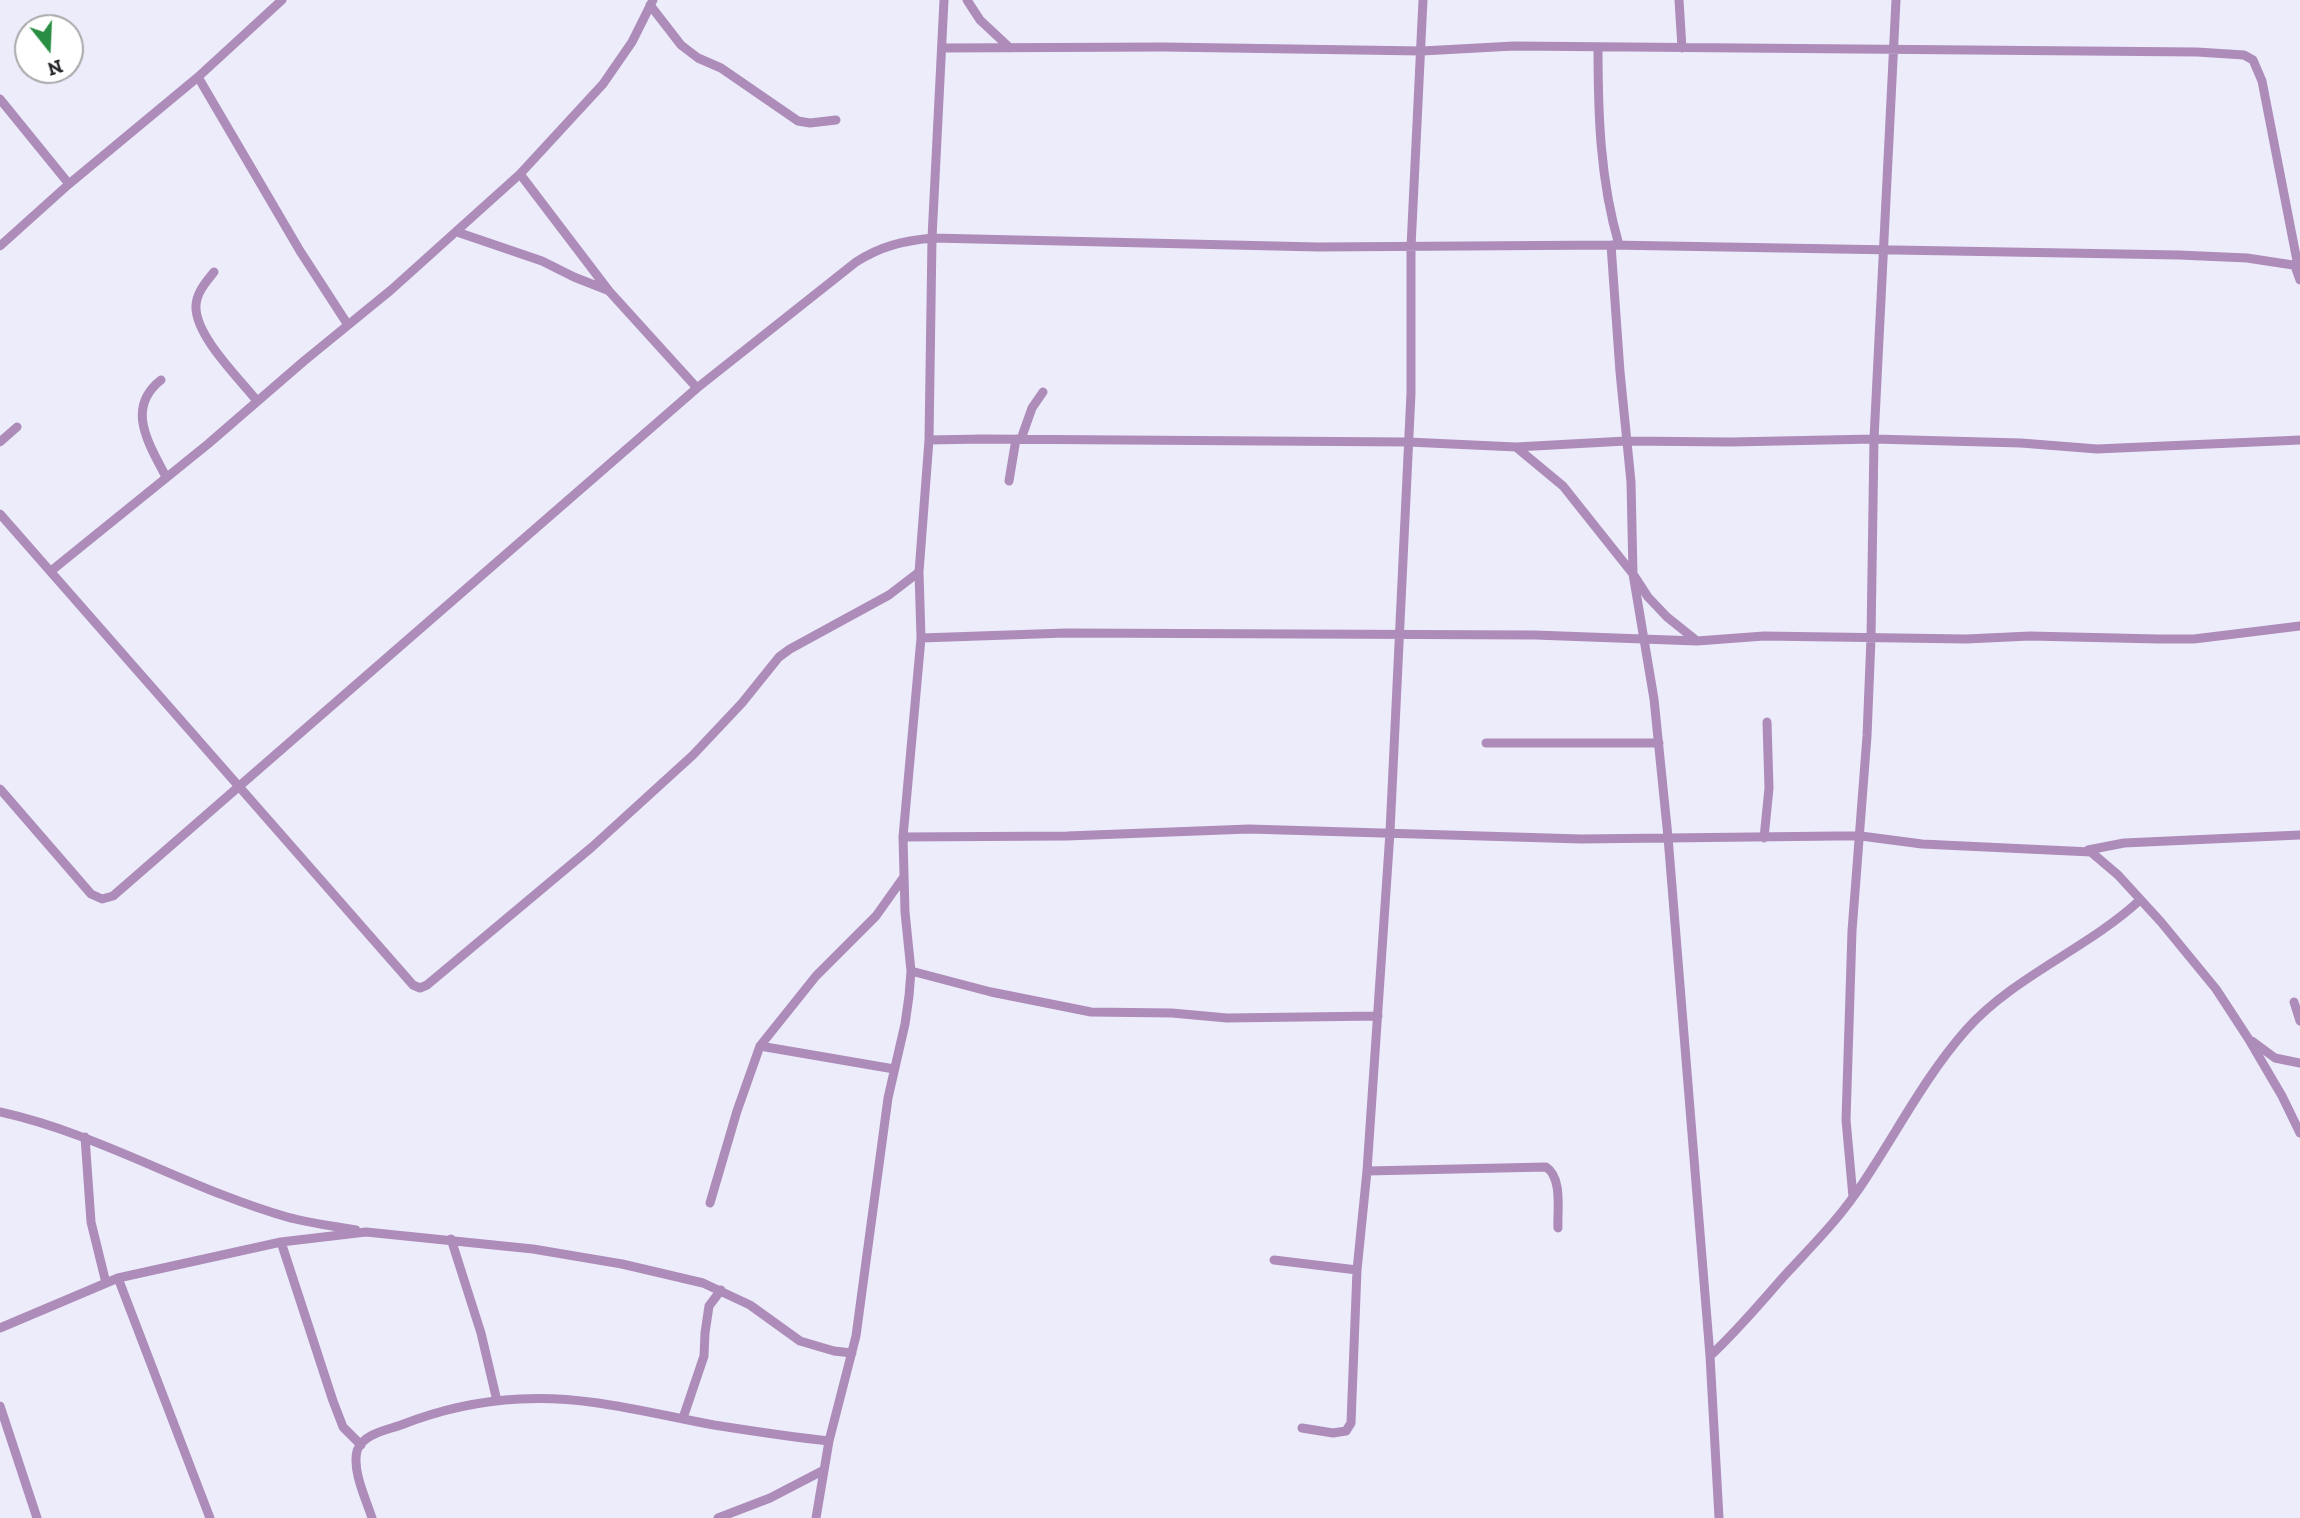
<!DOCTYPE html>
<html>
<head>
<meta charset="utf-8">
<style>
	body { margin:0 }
	#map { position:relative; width:2300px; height:1518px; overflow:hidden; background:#edecfb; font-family:"Zilla Slab",serif }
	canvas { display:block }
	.north { position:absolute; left:14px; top:14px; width:70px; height:70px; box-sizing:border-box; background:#fff; border:2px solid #a8a8aa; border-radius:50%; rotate:162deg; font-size:19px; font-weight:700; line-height:28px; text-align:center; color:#25252a }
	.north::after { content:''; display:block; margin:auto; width:24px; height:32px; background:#298e43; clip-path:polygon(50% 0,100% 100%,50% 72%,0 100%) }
</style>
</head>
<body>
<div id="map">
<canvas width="2300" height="1518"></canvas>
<div class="north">N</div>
</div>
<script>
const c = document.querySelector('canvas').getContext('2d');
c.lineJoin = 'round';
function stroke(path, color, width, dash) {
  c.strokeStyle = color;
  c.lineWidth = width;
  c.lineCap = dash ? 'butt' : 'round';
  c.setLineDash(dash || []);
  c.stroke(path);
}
const minor = new Path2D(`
	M967 0 980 20 1010 48
	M1679 0 1682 48
	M650 5 681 45 698 58 721 68 798 121 810 123 836 120
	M1598 47C1598 115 1600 180 1619 245
	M942 48 1164 47 1422 51 1514 46 2197 52 2244 55 2253 60 2262 81 2298 266
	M198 77 300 251 348 325
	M0 99 69 184
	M520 174 609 291 697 388
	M457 232 542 261 574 277 607 290
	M1611 245 1620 372 1631 482 1633 574 1654 699 1668 837 1710 1356 1719 1518
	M0 246 69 184 198 77 282 0
	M2295 266 2300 280
	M214 272C206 282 197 292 196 305 194 335 239 378 257 401
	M161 380C125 408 149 444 166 477
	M1021 439 1032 408 1043 392
	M929 440 982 439 1408 442 1516 447 1626 441 1731 442 1874 439 2021 443 2097 449 2300 440
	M0 442 17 427
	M1516 447 1563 486 1633 574 1648 597 1667 617 1697 641
	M1009 481 1016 439
	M0 514 413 985 420 988 427 985 592 847 693 755 742 703 779 657 790 649 889 595 919 572
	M51 571 208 444 304 361 391 290 520 174 603 84 632 42 653 0
	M921 638 1066 633 1535 635 1697 641 1764 636 1966 639 2030 636 2158 639H2194L2300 626
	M1486 743H1659
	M0 789 91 894 102 899 113 896 697 388 856 262C881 246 903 241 932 238L1318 247 1611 245 2179 255 2247 258 2300 266
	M903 837 1067 836 1249 829 1581 839 1837 836H1861L1922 844 2091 852 2118 875 2161 922 2216 989 2248 1038 2282 1096 2300 1133
	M1764 838 1769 788 1767 722
	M2088 850 2124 843 2300 835
	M911 971 991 992 1091 1012 1172 1013 1227 1018 1378 1016
	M2294 1002 2300 1021
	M2252 1041 2275 1058 2300 1063
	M760 1046 894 1069
	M0 1112C100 1134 189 1189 287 1217 309 1223 333 1226 356 1230
	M85 1137 91 1222 106 1283
	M1367 1171 1546 1167C1563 1178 1557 1211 1558 1228
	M1853 1197 1846 1120 1852 931 1867 736 1871 638 1874 439 1896 0
	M710 1203 737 1111 760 1046 816 976 876 916 903 878
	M451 1239 481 1333 497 1401
	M281 1242 333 1401 343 1427 361 1445
	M1274 1260 1357 1270
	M118 1278 210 1518
	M0 1328 118 1278 281 1242 366 1232 533 1249 622 1264 703 1283 750 1305 800 1341 834 1351 852 1353
	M1710 1356C1738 1330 1761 1302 1786 1274 1810 1248 1836 1222 1856 1193 1893 1140 1922 1080 1966 1030 2014 976 2087 949 2140 900
	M0 1406 37 1518
	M683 1418 704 1356 705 1333 709 1306 721 1290
	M1302 1428 1333 1433 1346 1431 1351 1423 1357 1270 1367 1171 1390 832 1411 393V247L1423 0
	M372 1518C366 1499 352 1471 357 1451 362 1434 387 1430 401 1425 439 1410 479 1401 520 1399 586 1395 649 1413 714 1425 752 1431 791 1437 829 1441
	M718 1518 770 1498 824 1470
	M816 1518 829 1441 856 1336 888 1098 905 1024 909 996 911 971 905 912 903 837 921 638 919 572 929 440 932 238 944 0`);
stroke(minor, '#ad8cba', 9);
</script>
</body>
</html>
